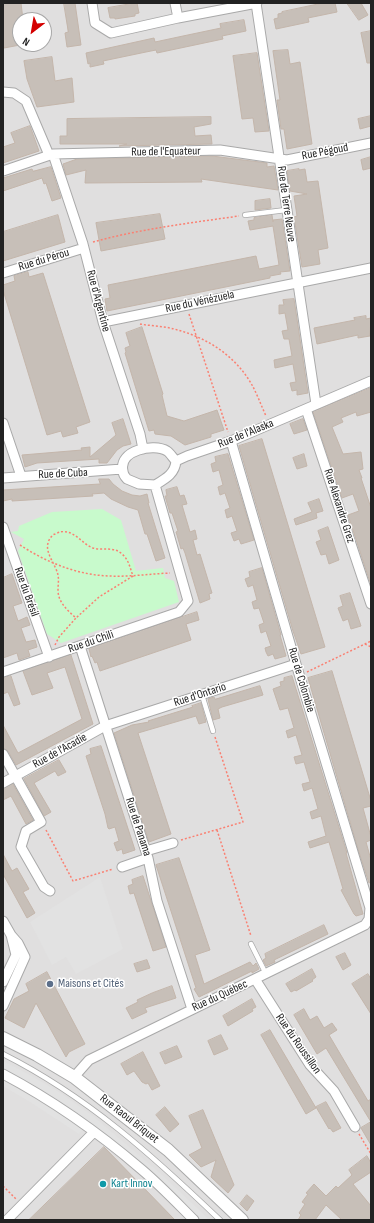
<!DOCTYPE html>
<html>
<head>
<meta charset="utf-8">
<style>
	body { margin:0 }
	#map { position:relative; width:374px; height:1223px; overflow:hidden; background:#f2efe9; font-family:"Sofia Sans Condensed",sans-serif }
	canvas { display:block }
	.frame { position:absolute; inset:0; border:4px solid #222; pointer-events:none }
	.north { position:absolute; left:12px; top:12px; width:40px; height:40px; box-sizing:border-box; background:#fff; border:1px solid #a7a7a7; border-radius:50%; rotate:211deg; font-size:11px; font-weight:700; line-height:16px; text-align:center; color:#222 }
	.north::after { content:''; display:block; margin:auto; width:14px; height:18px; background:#d40000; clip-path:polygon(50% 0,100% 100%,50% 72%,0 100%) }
</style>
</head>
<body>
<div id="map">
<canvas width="374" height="1223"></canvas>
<div class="frame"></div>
<div class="north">N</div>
</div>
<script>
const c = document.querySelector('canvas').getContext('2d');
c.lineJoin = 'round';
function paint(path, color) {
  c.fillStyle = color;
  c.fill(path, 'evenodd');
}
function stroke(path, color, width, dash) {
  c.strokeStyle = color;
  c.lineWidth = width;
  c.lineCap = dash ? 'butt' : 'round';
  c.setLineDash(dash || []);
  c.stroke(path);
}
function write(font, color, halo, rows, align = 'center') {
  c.font = font + ' "Sofia Sans Condensed",sans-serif';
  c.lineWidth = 3;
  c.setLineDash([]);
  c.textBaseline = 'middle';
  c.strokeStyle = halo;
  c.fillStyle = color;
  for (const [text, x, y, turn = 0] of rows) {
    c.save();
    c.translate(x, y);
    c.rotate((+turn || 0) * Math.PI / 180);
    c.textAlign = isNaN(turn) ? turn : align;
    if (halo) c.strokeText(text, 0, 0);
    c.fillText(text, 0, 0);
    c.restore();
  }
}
const residential = new Path2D(`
	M3 3H371V1220H3ZM20 20H44V44H20Z`);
const park = new Path2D(`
	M102 509 121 520 136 571 163 568 165 578 174 581 179 602 61 643 47 634 18 551 24 539 11 532 18 531 19 526 52 512Z`);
const parking = new Path2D(`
	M100 877 123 949 76 974 66 957 52 965 30 922Z
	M3 1061 30 1075 59 1092 93 1116 160 1173 210 1220H182L190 1211 88 1124 79 1134 30 1102 3 1086Z`);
const building = new Path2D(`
	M3 3H21L23 20H20V45L4 48 3 43Z
	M64 3H75L81 45 67 47 65 33 68 32Z
	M137 3 139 13 135 14V16L115 19V18H110L108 8Z
	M323 3H335L337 12 308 18 309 22 276 29 274 19 278 18V14L282 13V12Z
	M347 3H361L368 15 359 20Z
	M244 20 246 31 222 36 223 39 157 53 156 50 146 52 103 61 104 64 90 67V63L88 64 86 53 154 38 155 42 183 36 221 28 220 24Z
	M371 31V63H367L361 33Z
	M288 50 290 64 300 62 312 144 287 149 284 129H281L277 100H280L273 51Z
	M257 53 269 131 255 132 253 118 242 119 233 56Z
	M52 57 55 81 72 78 74 102 37 107 27 79 24 61Z
	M371 116V126L360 129 358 119Z
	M211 117V124L194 127 195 136 211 135 212 144 119 146 127 144H60V136H67V119Z
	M30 126 39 151 3 163V147L15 143 11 133Z
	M212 156 267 163V167L274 166 278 190 201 179 202 182 85 183 86 170 66 175 63 164 77 159Z
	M371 157V168L363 170 361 160Z
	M51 167 61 198 52 201 46 183 44 184 42 178 3 191V178L32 169 33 171Z
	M299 169V170L305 169 307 182 318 181 328 248 318 250 320 264 302 267 294 217 297 216 294 196 307 194 290 191 287 171Z
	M270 199 271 208 255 210V201Z
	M160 214 165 239 101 251 96 223Z
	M58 215 65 242 3 261V232Z
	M272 215 273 222V220L282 219 290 271 280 272 281 274 270 276V278L107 311 105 299 110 298 108 285 256 256 259 269 279 265 273 226 250 230 248 221 254 220V218Z
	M28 272 29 277 43 273 90 422 76 427 78 433 63 437 61 431 47 435 3 290V285L15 281 14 276Z
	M294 299 308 393 297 395V390L292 391 290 383 296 382 293 364 275 368 274 360 292 356 289 339H284L282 331 288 330 285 313 279 314V305H284L283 300Z
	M366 316V319L371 318 370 336 358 338V335L317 344 314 328 355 320 354 318Z
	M142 327 163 394 162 395 167 416 184 421 217 410 224 430 211 434V437L185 445 171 436 155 434 154 430 149 431 125 353 126 352 125 348 130 346 126 333Z
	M371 388V412L357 416 356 412 341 418 343 422 332 427 343 454 361 452 363 469 359 470 362 478H361L371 508V582H370L348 515 359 511 353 494 342 498 313 412Z
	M123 419 131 444 123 446 117 450 107 463H99V459L37 463 25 467 22 455 82 450 81 448 90 447V457L116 435 112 423Z
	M303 419 307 430 294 434 290 424Z
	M262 439 325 647 301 654 293 631 239 446Z
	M228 454 254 540 241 544 239 539 234 541 231 533 237 531 232 516 227 518 225 510 230 508 225 493 220 495 218 487 223 485 219 470 213 472 211 464 216 462 215 457Z
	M304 454 307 466 297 469 293 458Z
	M99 479H109L113 484 122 491 132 495 140 496 147 494 149 503H148L165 558 156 561 147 534H145L138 510 128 507 111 499 104 493 92 494 93 496 12 501V499L3 501V490L100 484Z
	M177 487 180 496 184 495 187 504 182 505 190 532 195 530 197 539 193 540 197 555 200 554 212 593 209 594 210 599 200 603 185 553 183 548 181 549 177 535 176 532 178 531 172 513H170L165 496H167L166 490Z
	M319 499 323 511 316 513 317 518 296 525 294 519 312 512 308 503Z
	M328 527 339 560 329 564 326 554 321 555 316 542 321 540 318 531Z
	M262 568 281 635H280L286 656 275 659 273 654 268 656 266 652 265 648 271 646 266 631 261 633 259 625 264 623 259 608 254 609 252 602 257 600 253 585 248 587 245 579 250 577 249 572Z
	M12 574 22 603 13 606 18 621 27 617 30 625 21 628 26 642 35 640 37 647 28 650 30 656 19 660 17 653 3 658V578Z
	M350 593 361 626 351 629 348 619 343 621 338 608 343 606 340 596Z
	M197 612 199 620 186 624 191 640 100 671 97 662 95 663 92 656 91 657 89 649Z
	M71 655 93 724 16 765 8 751 3 748V725L18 753 82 719 65 667 47 673 53 688 32 695 23 671Z
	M332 671 371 801V806L363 808 371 837V840L366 842 371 860V882L369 883 358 849 308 678Z
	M11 676 20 704 14 706 8 692 3 694V678Z
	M292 676 347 853H346L363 914 356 916 354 914 341 890 343 889 329 842 310 848 308 842 326 836 321 816 312 819 310 812 318 809 312 788 304 791 302 784 310 782 304 762 296 764 294 757 302 755 296 735 288 738 287 734 286 731 294 728 288 708 280 710 273 689 281 686 280 682 284 681V678Z
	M260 686 263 695 222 707 218 709 220 718 213 720 208 699 214 697 215 699Z
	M201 703 206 722 199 724 196 716 138 733 171 834 149 842 114 733 132 725 149 722 148 721 193 707 192 706Z
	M101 746 135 850 123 854 122 849 117 851 114 843 119 841 115 827 109 829 108 828 105 814 86 756 91 754 90 749Z
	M59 760 66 772 58 776 55 771 34 783 51 812 44 816 24 779Z
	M13 784 33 820 26 824 11 796 3 800V789Z
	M3 854 12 871 17 868 29 889 23 892 35 913 27 918 3 874Z
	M179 858 210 950 195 955 204 984 250 962 253 966 256 963 259 969 252 973V971L199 997 194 989 196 988 156 865Z
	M143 876 166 947 153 951 134 893 130 894 128 886 133 884 132 880Z
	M324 925 328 934 274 960 275 962 266 966 263 960 266 958 265 954Z
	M345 953 351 965 343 970 336 957Z
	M147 960 150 968 137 972 134 964Z
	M312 969 316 977 312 980 313 981 296 991 295 990 291 992 286 984Z
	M47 972 85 1044 69 1052 66 1057 36 1003 24 1028 5 1018 14 999 29 991 26 984Z
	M368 974 371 979V1014L352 984Z
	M172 986 176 998 145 1008 147 1012 132 1019 126 1008 138 1002 137 1000 152 993Z
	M252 999 256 1007 252 1009 253 1011 228 1026 223 1016Z
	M304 1009 310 1020 317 1016 324 1028 332 1023 337 1030 329 1035 368 1101 371 1099V1122L326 1048 317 1054 294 1015Z
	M270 1030 316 1108 306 1114 261 1035Z
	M221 1035 228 1049 214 1055 208 1041Z
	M177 1046 182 1057 165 1064 160 1053Z
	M143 1052 160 1086 152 1090 148 1083 146 1084 142 1082 134 1071 127 1075 121 1064Z
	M326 1102 341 1128 333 1132 330 1128 329 1129 316 1107Z
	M165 1107 179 1124 170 1132 156 1115Z
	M203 1110 234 1185 228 1193 211 1177 216 1160 201 1167 189 1155 202 1148 189 1116Z
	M371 1122V1145L361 1128Z
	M104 1147 175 1220H29Z
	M367 1156 371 1163V1172L353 1184 371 1206V1220H342L326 1205 315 1220H298L301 1215 299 1213 305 1204 302 1202 308 1194 306 1193 314 1184 326 1196 336 1186 338 1188 352 1175 349 1170Z
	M247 1195 254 1201 247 1211 240 1204Z`);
const path = new Path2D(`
	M93 242C140 229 190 223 239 216
	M189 314 228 432
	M140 324C151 326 163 326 174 329 206 337 235 355 252 385 257 394 261 405 266 416
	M20 545C46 562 77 575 109 576 129 577 149 574 170 573
	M365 644 371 647
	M55 645 59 637 76 618C67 610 58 602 58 590 58 585 59 580 58 575 56 565 45 553 48 543 49 539 52 535 55 534 72 525 81 544 93 548 103 551 114 546 122 554 129 560 130 568 133 576L99 597 76 618
	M307 672 371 641
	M46 830 73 881 113 869
	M217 830 251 936
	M181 840 243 822 215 737
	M359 1134 371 1154
	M3 1186 16 1199`);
const service = new Path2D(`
	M245 215 286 210
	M202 695 213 731
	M251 944 266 974
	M3 1054C88 1097 152 1155 220 1220`);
const minor = new Path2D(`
	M92 3 95 23 111 33 178 18 257 3
	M175 3 178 18
	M256 3 316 404
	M3 92 14 93 26 101 49 155
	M53 154 83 244 103 322 140 434 143 449
	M3 171 53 154 220 150 287 160 371 143
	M3 273 84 248
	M103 322 371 268
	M306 409 371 604
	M3 423 21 476
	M176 461 187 456 231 441 371 381
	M3 478 122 469
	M3 527 49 657
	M80 646 148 858 157 901 192 1009
	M3 672 179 612 188 601 155 485 139 484 127 479C125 477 123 473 123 471 118 450 154 443 167 451 170 453 173 458 176 461 175 474 165 479 155 485
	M3 754 41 822 26 831 21 847 44 887 50 891
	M3 783 105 726 296 664
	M146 851 173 843
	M122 867 148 858
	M3 921 11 935 16 955 3 982
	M255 979 310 1065 334 1091 355 1127
	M3 1006 25 957 18 943 11 935
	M3 1074C52 1100 99 1133 141 1169 160 1185 177 1203 194 1220
	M74 1077 89 1060 365 925 369 919 370 908 296 664 231 441
	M7 1220 94 1132`);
const tertiary = new Path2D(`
	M3 1038 37 1055 74 1077 168 1150 242 1220`);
const markers = [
	[50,984,4,"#5c6f8a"],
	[103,1184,4,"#0f9aa8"]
];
const streetNames = [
	["Rue de l'Equateur",166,152,-1],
	["Rue Pégoud",325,152,-11],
	["Rue de Terre Neuve",286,204,82],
	["Rue du Pérou",44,260,-17],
	["Rue d'Argentine",98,301,75],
	["Rue du Vénézuela",200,302,-12],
	["Rue de l'Alaska",246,434,-22],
	["Rue de Cuba",63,474,-3],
	["Rue Alexandre Grez",339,506,72],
	["Rue du Brésil",26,592,70],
	["Rue du Chili",91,642,-19],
	["Rue de Colombie",301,680,73],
	["Rue d'Ontario",200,695,-18],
	["Rue de l'Acadie",60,751,-29],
	["Rue de Panama",138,827,72],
	["Rue du Québec",220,996,-25],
	["Rue du Roussillon",298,1044,55],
	["Rue Raoul Briquet",129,1119,38]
];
const serviceNames = [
	["Maisons et Cités",58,984]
];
const cultureNames = [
	["Kart Innov",111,1184]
];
paint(residential, '#e0dfdf');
paint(park, '#c8facc');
paint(parking, '#e2e2e2');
paint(building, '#c7bfb8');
stroke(building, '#c4b6ab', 1);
stroke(service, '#a9a9a9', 6);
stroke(minor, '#a9a9a9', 11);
stroke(tertiary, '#a9a9a9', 14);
stroke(path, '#fa8072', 1.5, [2, 2]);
stroke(service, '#fff', 4.5);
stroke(minor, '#fff', 9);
stroke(tertiary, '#fff', 12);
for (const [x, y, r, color] of markers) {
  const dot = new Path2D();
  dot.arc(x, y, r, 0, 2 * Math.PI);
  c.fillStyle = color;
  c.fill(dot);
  stroke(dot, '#fff', 1.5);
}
write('12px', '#222', '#fff', streetNames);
write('12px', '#4e5e75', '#fff', serviceNames, 'left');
write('12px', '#0d838f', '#fff', cultureNames, 'left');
</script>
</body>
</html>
